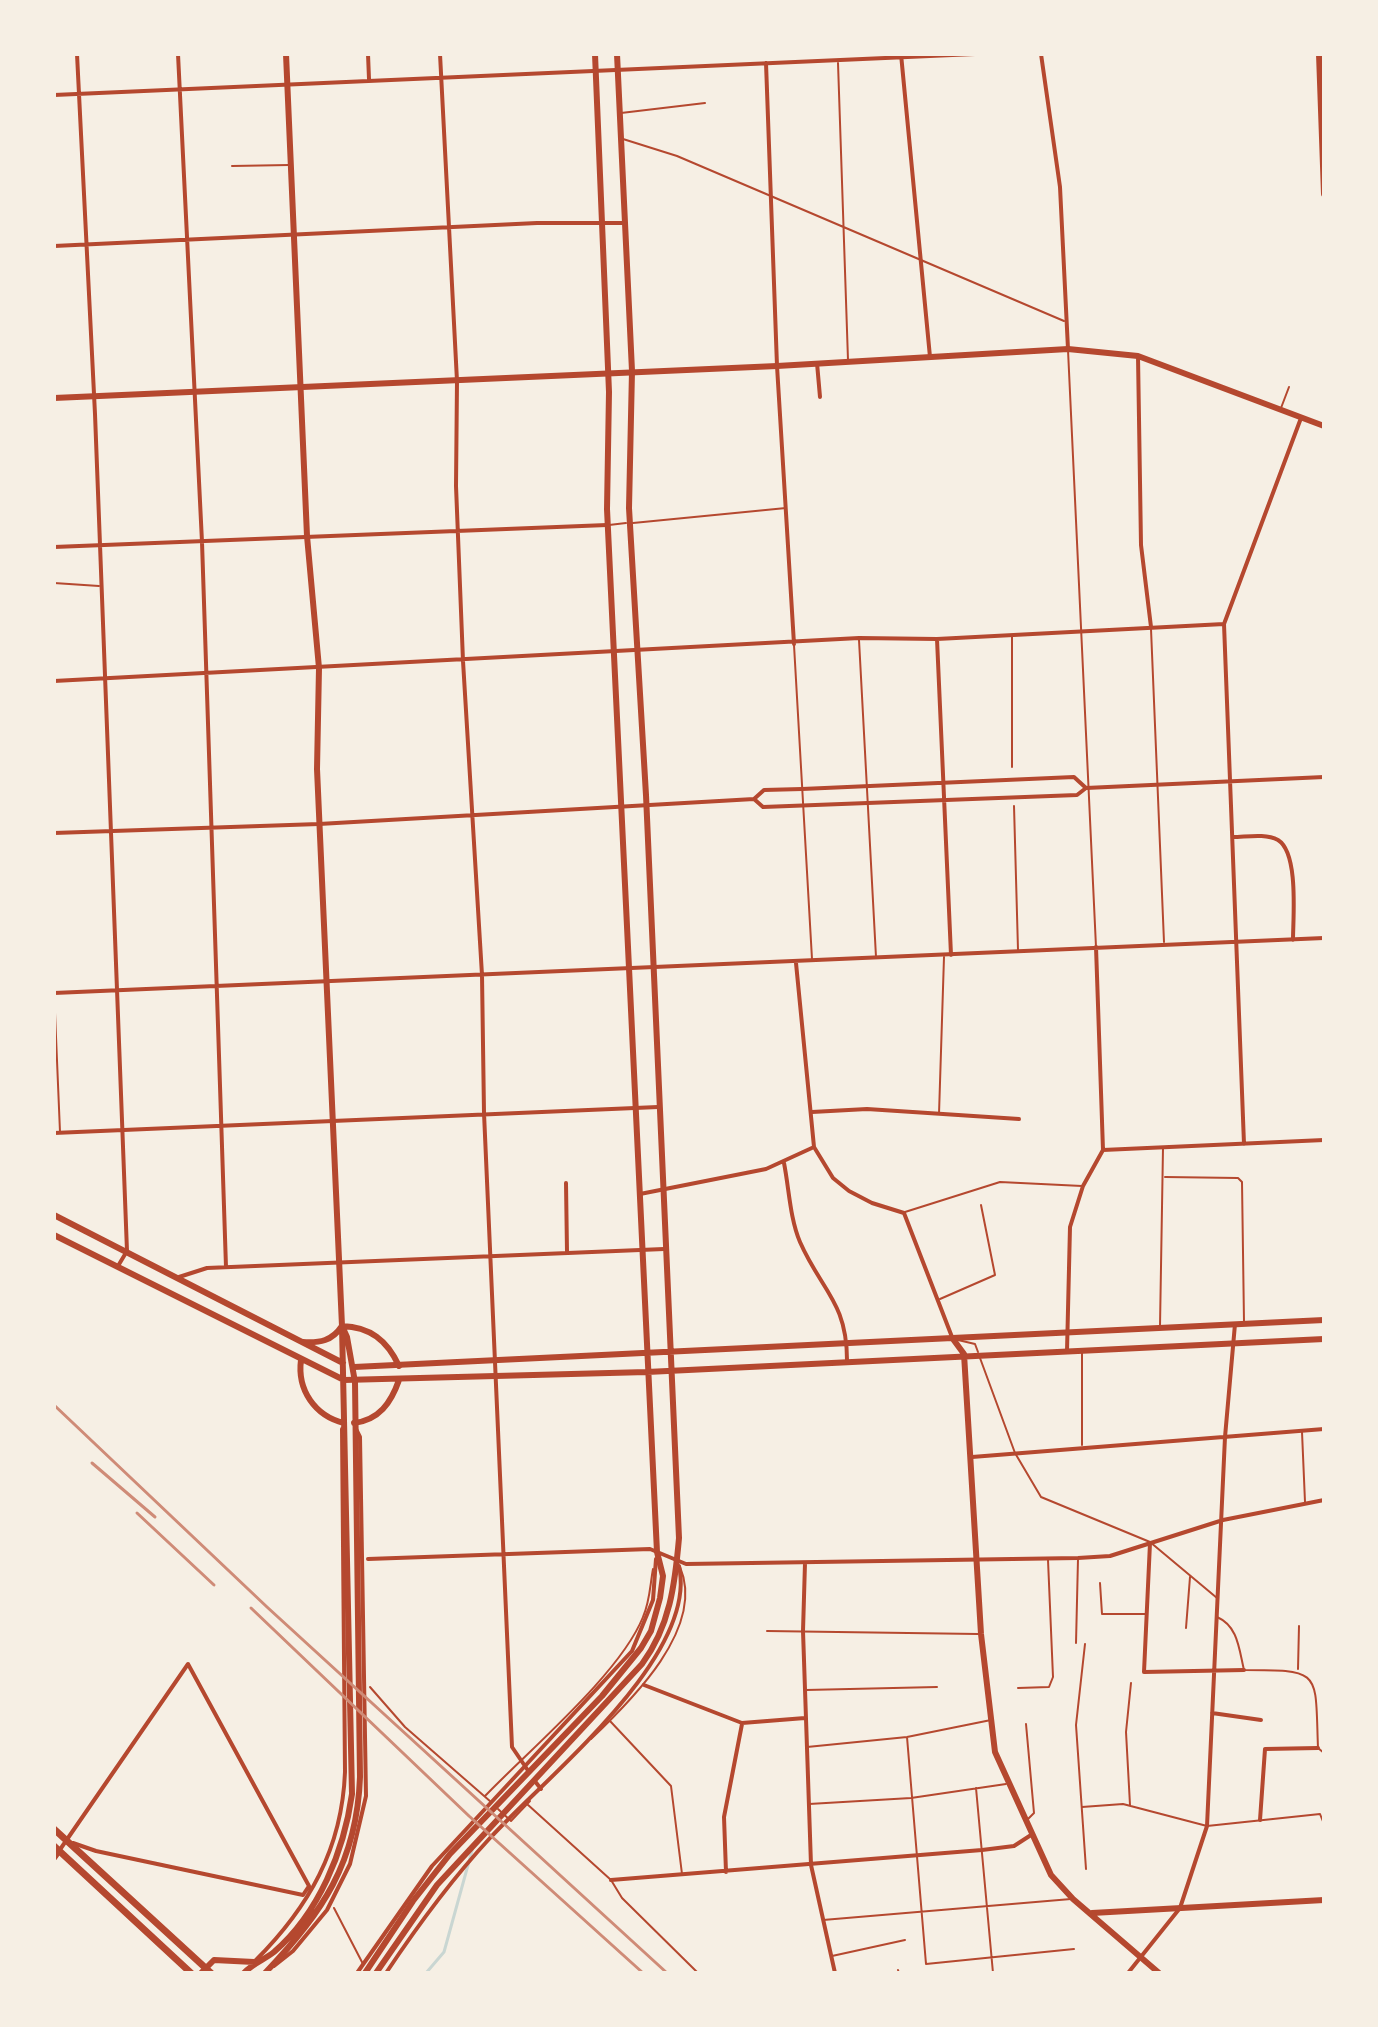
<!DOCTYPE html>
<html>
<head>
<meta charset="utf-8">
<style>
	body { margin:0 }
	#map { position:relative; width:1378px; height:2027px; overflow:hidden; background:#f6efe4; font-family:"Fira Sans",sans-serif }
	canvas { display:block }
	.frame { position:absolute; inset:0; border:56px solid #f6efe4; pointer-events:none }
</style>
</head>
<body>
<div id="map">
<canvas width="1378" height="2027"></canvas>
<div class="frame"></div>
</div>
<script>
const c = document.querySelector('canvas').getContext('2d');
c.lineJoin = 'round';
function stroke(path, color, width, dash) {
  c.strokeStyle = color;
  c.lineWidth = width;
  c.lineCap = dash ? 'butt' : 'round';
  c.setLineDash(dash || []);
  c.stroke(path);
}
const stream = new Path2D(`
	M426 1973 444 1952 473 1847`);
const service = new Path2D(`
	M838 63 848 360
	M621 113 705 103
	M623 139 677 156 1064 321
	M232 166 289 165
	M1068 350 1096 947
	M1281 408 1289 387
	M633 523 786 508
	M609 525 626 523
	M54 583 99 586
	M1151 629 1164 942
	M1012 636V767
	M859 640 876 957
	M794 645 812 959
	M1014 806 1018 950
	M54 989 60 1132
	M939 1114 944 957
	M1165 1177 1238 1178 1242 1182 1244 1322
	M905 1212 1000 1182 1082 1186
	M940 1299 995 1275 981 1205
	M1160 1326 1163 1148
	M958 1340 975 1344 978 1352
	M980 1358 1015 1453 1041 1497 1150 1542 1217 1598
	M1302 1432 1305 1502
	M1082 1445V1352
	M1100 1583 1102 1614H1146
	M1217 1617C1238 1626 1239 1649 1244 1670 1323 1670 1315 1671 1318 1748L1324 1753
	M1186 1628 1190 1577
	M767 1631 978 1634
	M1076 1643 1078 1559
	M1085 1644 1076 1725 1086 1869
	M1298 1669 1299 1626
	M370 1687 405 1727 491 1802
	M1018 1688 1049 1687 1053 1677 1048 1560
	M806 1690 937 1687
	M610 1721 671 1786 682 1874
	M1026 1724 1034 1813 1028 1819
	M907 1737 926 1964 1074 1949
	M591 1739C631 1701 706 1628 680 1567
	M807 1747 907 1737 991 1720
	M976 1788 993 1973
	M485 1796C530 1749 620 1674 643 1617 650 1601 650 1585 653 1569
	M527 1804 611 1880 622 1898 698 1973
	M809 1804 911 1798 1006 1784
	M1130 1805 1126 1732 1131 1683
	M1082 1807 1123 1804 1207 1826 1320 1814 1324 1824
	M498 1809 511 1821 530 1801
	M334 1908 363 1964
	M823 1920 1071 1899
	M832 1956 905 1940
	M898 1970 899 1973`);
const minor = new Path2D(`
	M77 54 95 414 127 1251 118 1266
	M178 54 202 542 226 1267
	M368 54 369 79
	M440 54 457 381 456 486 463 661 482 975 484 1113 512 1747 529 1772
	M901 54 930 357
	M1041 54 1060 187 1068 349
	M766 63 777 366 794 644
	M54 95 975 54
	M54 246 537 223H625
	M1138 356 1141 545 1151 627
	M817 363 820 397
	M54 547 607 525
	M937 639 951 955
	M54 681 859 638 937 639 1224 624
	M754 799 763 807 1077 795 1086 788 1324 777
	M54 833 319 824 754 799 764 790 802 789 1074 777 1086 788
	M1233 837C1246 837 1265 833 1278 840 1299 853 1293 918 1293 940
	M796 963 814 1147 833 1178 849 1191 872 1203 904 1213 952 1337
	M54 993 1324 938
	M812 1112 867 1109 1019 1119
	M54 1133 658 1107
	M1244 1144 1224 624 1301 418
	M1103 1150 1324 1140
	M784 1163C789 1188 790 1219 800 1242 821 1290 847 1302 847 1360
	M566 1183 567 1252
	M640 1194 766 1169 814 1147
	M179 1277 207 1268 664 1249
	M1067 1351 1070 1227 1083 1186 1103 1150 1096 947
	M972 1457 1324 1429
	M1150 1543 1144 1672 1244 1670
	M368 1559 650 1549 686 1564 1078 1558 1110 1556 1223 1520 1324 1500
	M805 1563 803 1631 811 1865 835 1973
	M644 1685 742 1723 805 1718
	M1212 1713 1261 1720
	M534 1780 541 1789
	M1260 1820 1265 1749 1318 1748
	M59 1851 188 1664 309 1886 303 1895 96 1851 73 1843
	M726 1872 724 1817 742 1724
	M611 1880 982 1850 1014 1846 1031 1835
	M255 1961C309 1907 342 1849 345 1772L342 1429
	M274 1966 293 1951 327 1910 350 1864 366 1796 360 1437 356 1429
	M357 1973 432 1866 632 1651 653 1600 656 1559
	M386 1973C418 1925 451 1880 490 1838 547 1776 699 1656 679 1566
	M1128 1973 1180 1908 1207 1826 1225 1437 1235 1324`);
const tertiary = new Path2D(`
	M1319 54 1324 194
	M953 1339 964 1354 981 1634 995 1752 1051 1875 1073 1899 1159 1973
	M354 1367 1324 1320
	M344 1380 647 1372 1324 1339
	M354 1423C379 1420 391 1403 399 1380
	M54 1858 59 1851
	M1092 1913 1324 1900
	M365 1973 413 1901 450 1854 602 1696 641 1648 651 1631 660 1598 663 1576 657 1552 607 509 609 392 595 54
	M376 1973 437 1885 642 1664C670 1626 675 1584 679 1538L646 795 629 508 632 371 617 54`);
const secondary = new Path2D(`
	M54 398 777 366 1068 349 1138 356 1324 426
	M54 1215 343 1363
	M54 1235 344 1380
	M342 1326C370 1327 387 1340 399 1366
	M301 1360C297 1390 315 1416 344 1423
	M201 1973 214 1960 254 1962
	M244 1973C253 1963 264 1960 274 1952 319 1913 344 1851 352 1794L342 1326C332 1341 320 1343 303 1342
	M265 1973C322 1914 357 1862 360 1777L355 1382 347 1337 342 1326 317 769 319 668 307 536 286 54`);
const primary = new Path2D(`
	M54 1829 211 1973
	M54 1846 191 1973`);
const rail = new Path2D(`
	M54 1405 267 1607 667 1973
	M92 1463 155 1517
	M137 1513 214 1585
	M251 1608 469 1816 643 1973`);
stroke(stream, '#c9d6d2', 3);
stroke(service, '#b5482f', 2);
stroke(minor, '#b5482f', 4);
stroke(tertiary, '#b5482f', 6);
stroke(secondary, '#b5482f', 6);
stroke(primary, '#b5482f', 7);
stroke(rail, '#cf8b77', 3);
</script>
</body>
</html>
